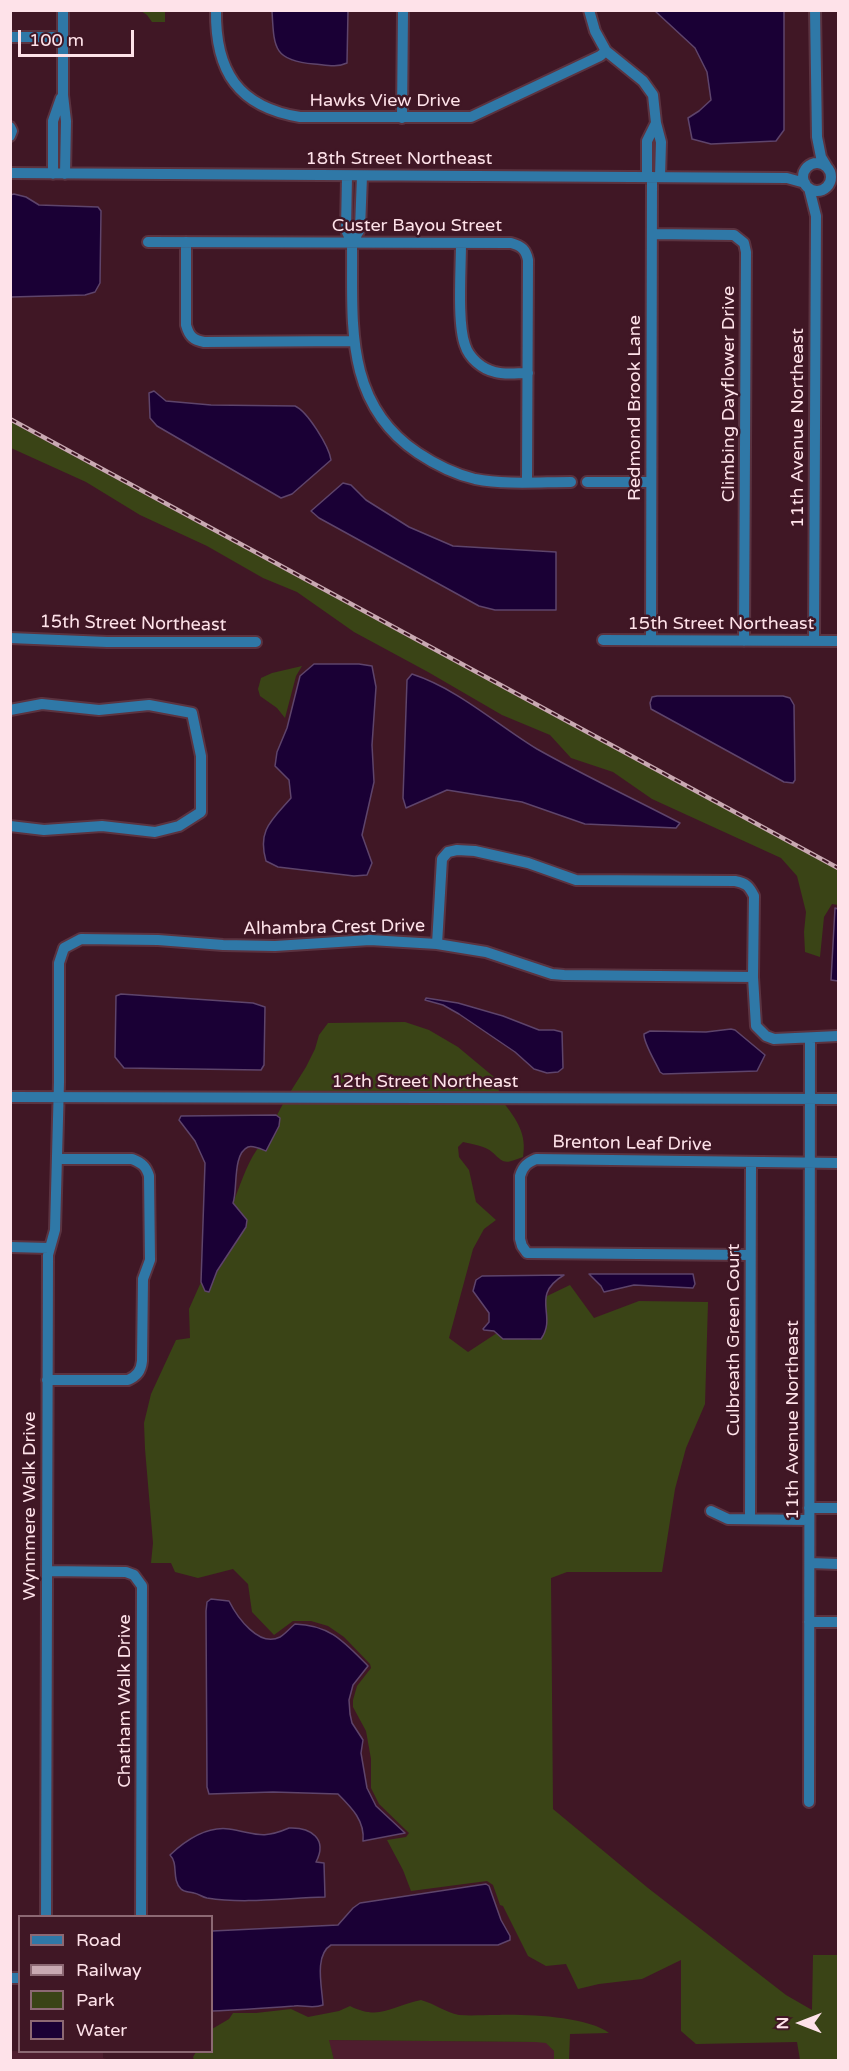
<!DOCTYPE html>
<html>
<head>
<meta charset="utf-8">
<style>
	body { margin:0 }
	#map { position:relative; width:849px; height:2071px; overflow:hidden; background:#401725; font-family:"Varela Round",sans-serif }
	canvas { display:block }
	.frame { position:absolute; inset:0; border:12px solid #fee2e9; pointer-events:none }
	.legend { position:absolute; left:18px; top:1915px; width:195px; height:138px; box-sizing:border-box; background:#401725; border:2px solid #8c6873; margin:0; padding:8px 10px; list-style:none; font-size:18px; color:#fee2e9 }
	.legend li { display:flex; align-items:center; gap:12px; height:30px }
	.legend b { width:30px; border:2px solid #8c6873 }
	.north { position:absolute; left:771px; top:1993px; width:60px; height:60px; -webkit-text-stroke:4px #401725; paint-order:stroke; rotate:270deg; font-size:16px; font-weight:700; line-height:24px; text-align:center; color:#fee2e9 }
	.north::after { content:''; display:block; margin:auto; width:21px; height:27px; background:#fee2e9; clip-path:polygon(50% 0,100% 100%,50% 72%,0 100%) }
	.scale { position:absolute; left:18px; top:30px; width:116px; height:27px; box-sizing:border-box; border:3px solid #fee2e9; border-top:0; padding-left:8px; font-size:18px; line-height:21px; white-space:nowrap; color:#fee2e9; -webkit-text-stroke:4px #401725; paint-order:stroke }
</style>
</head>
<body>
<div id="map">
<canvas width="849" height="2071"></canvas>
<div class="frame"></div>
<ul class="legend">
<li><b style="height:8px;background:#2f78a7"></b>Road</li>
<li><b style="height:8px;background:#c9a9b2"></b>Railway</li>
<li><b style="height:16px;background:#3a4416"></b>Park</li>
<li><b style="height:16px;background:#1a0035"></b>Water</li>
</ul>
<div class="north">N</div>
<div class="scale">100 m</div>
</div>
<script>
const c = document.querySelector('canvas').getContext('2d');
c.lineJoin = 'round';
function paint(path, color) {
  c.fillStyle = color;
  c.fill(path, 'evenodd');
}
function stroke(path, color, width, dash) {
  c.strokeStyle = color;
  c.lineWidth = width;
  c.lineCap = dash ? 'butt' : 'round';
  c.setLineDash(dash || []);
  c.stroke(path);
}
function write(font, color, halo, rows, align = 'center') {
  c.font = font + ' "Varela Round",sans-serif';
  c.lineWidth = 5;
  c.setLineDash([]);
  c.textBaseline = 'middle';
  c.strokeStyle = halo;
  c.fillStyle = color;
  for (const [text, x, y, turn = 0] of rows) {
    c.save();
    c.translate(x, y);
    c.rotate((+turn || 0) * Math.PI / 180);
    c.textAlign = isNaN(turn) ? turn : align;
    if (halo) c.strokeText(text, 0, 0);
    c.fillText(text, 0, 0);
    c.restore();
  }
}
const built = new Path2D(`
	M328 2040 546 2042 554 2051V2060H334Z
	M10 2051 103 2053V2058L110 2060H11Z`);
const green = new Path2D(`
	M141 11H165V22H152L147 15Z
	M11 422 838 870V905L832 904 824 917 820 957 805 952 804 932 806 912 797 876 781 858 652 799 613 772 571 758 550 735 502 715 428 672 354 632 297 592 263 578 207 546 140 515 86 482 11 448Z
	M302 666 296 676 285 718 277 708 260 696 258 689 261 678 272 673Z
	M405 1022 429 1030 458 1047 494 1077 500 1094H289L306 1067 315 1049 319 1035 328 1023Z
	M284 1102H503C517 1120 527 1134 523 1157 504 1164 505 1164 492 1152 486 1146 471 1144 463 1142L458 1147 459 1157 469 1170 476 1202 496 1220 484 1229 473 1249 449 1338 468 1352 497 1333 503 1339 518 1338 531 1340 547 1318 545 1297 570 1285 594 1318 639 1301 708 1302 705 1404 686 1448 675 1489 662 1572H567L551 1578 553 1809 648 1888 786 1995 812 2010 813 1955H838V2060H800L797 2042 696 2044 681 2031V1960L642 1979 599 1984 578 1989 566 1964 546 1966 528 1956 503 1906 500 1905 493 1885 487 1881 411 1891 403 1870 387 1840 406 1837 409 1833 379 1804 371 1788V1759L366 1731 353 1707V1700L357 1686 371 1668 370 1664 344 1637 328 1626 311 1621H293L274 1635 252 1612 248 1584 233 1569 198 1578 175 1572 171 1563H151L153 1543 145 1449 144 1423 151 1394 176 1340 190 1338 189 1309 201 1282 205 1291 246 1227 247 1220 233 1203C240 1186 246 1166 256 1151 266 1137 278 1143 280 1118L277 1115Z
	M421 2000C435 2004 445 2012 459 2015 471 2016 484 2015 496 2015 524 2014 587 2016 609 2033L570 2034 569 2060H554V2051L546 2043 535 2042 329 2040 334 2060H194L193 2057 196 2052H212V2029L229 2019 233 2013H256L291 2009 308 2017 339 2011 350 2006C380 2021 391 2006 421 2000Z`);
const water = new Path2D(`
	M272 11H348L347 63C336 68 326 65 314 64 273 61 274 47 272 11Z
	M655 11H784V130L776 141 711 144 692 139 688 118 699 111 711 100 707 72 695 48Z
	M14 194 26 197 39 205 98 207 101 211 100 283 95 292 85 295 11 297 10 195Z
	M154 391 166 401 211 405 295 406C307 411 329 446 331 460L292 494 281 498 157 426 150 418 149 393Z
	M343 483 351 485 366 500 409 527 453 546 556 552V610H495L479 606 319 518 311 511Z
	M314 664H359L372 666 376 687 372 745 374 782 362 835 372 863 367 875 354 876 278 867 266 861C257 830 272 820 291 798L289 780 275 766 277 752 287 728 300 676Z
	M412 674C458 689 496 724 537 749 583 775 632 798 680 823L676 828 585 824 522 802 447 790 406 808 403 798 407 680Z
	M657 696H783L790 698 794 705 795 780 793 783 784 782 651 709 650 703 652 697Z
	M835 908 838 909V981L831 980Z
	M121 994 253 1003 265 1007 264 1065 261 1070 124 1068 115 1057 116 996Z
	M426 998 458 1003 503 1016 539 1030H554L562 1032 563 1068 558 1072 547 1073 534 1069 515 1052 459 1014 443 1005 425 1000Z
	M731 1029 735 1030 765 1055 757 1071 663 1074 660 1072C656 1063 643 1042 644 1034L650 1031 706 1032Z
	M276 1115 280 1118 279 1126 266 1151C261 1149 253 1145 248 1147 232 1154 238 1190 233 1203L247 1220 246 1227 217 1271 209 1292 205 1291 201 1282 205 1163 195 1141 179 1120 181 1116Z
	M589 1274H693L695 1284 693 1288 634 1285 604 1292 601 1286Z
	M564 1275C529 1296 558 1315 541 1339H503L494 1331 484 1330 483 1329 489 1322V1313L473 1291 476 1280 482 1276Z
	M211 1599 229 1601C237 1617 259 1648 280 1637 285 1634 290 1628 295 1624 330 1625 344 1642 368 1666L353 1685 349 1700 350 1714 352 1723 363 1740 361 1753 367 1788 376 1806 405 1833 363 1841C365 1821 352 1808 338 1794L273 1792 209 1794 207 1787 206 1611 207 1602Z
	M289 1828C311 1827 328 1839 316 1862L324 1863 325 1897C286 1898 245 1904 207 1898 202 1897 199 1894 194 1893 189 1891 185 1893 181 1889 171 1879 179 1864 170 1855 186 1840 206 1826 229 1829 256 1833 261 1840 289 1828Z
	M486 1884 489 1886 501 1920 510 1936V1940L498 1945H331C314 1955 322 1987 323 2005 313 2009 304 2005 294 2006 267 2008 239 2010 212 2011V1931L338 1925 353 1908 360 1903Z`);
const minor = new Path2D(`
	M63 10V95L66 121 65 174
	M216 10C215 71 238 107 300 117H471L600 56 606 51
	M589 10 595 31 606 51 643 81 653 95 656 123 661 142 660 177
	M815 10 817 137 821 157 827 167
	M10 37H63
	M402 118 403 10
	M10 127 12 131 10 136
	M803 177a14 14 0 1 1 28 0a14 14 0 1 1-28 0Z
	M10 173 787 178 805 183
	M53 174V121L61 98
	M347 176 346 230 352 243C353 322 343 403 418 453 436 465 454 474 475 479 506 485 540 482 571 482
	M647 177V141L656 123
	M809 188 816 216 814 641
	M652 234 734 235 744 243 746 252 744 641
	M148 242 511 243C522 246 526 250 528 260L527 482
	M186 242V325C189 336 193 340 204 342L353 341
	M352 243 360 229 362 176
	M461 243C461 269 457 323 465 345 469 358 482 369 495 372 505 375 517 373 528 373
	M587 482H651
	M10 638 107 642H256
	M603 640 838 641
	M651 640 652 177
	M10 710 42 704 99 710 149 705 192 713 201 756V812L179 826 155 832 102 826 44 830 10 826
	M437 944 442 859 448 852 457 850 475 851 528 863 576 880 735 881C746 883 749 886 754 896L753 977 756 1026 766 1036 774 1039 838 1036
	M10 1097 838 1099
	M10 1247 49 1248
	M750 1255 527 1253 522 1246 520 1239V1176C523 1166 527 1163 536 1159L838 1163
	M47 1380H128C137 1376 141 1371 142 1361L143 1279 150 1260 149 1176C146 1166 142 1163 132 1159H57
	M809 1508H838
	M711 1511 728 1519 809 1520
	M750 1519 751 1162
	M810 1563 838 1564
	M47 1571 126 1572 134 1575 142 1586 141 1916
	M809 1622H838
	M809 1802 810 1039
	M46 1916 48 1255 55 1230 59 1082V963L64 948 81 939 158 940 223 945 275 946 370 940 437 944 486 952 552 974 564 975 753 977
	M10 1978H20`);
const rail = new Path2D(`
	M10 419 838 868`);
const streetNames = [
	["Hawks View Drive",385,101],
	["18th Street Northeast",399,159],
	["Custer Bayou Street",417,226],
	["Climbing Dayflower Drive",729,394,-90],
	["Redmond Brook Lane",635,408,-90],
	["11th Avenue Northeast",798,428,-90],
	["15th Street Northeast",133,624,1],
	["15th Street Northeast",721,624],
	["Alhambra Crest Drive",334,928,-1],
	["12th Street Northeast",425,1082],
	["Brenton Leaf Drive",632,1144,1],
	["Culbreath Green Court",734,1340,-90],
	["11th Avenue Northeast",793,1420,-90],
	["Wynnmere Walk Drive",30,1506,-90],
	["Chatham Walk Drive",125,1701,-90]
];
paint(built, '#4e1d2e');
paint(green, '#3a4416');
paint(water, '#1a0035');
stroke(water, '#5e446b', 1.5);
stroke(minor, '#5b3340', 14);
stroke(minor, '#2f78a7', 10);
stroke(rail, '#c9a9b2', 4.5);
stroke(rail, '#401725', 2, [7]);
write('18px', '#fee2e9', '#401725', streetNames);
</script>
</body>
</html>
